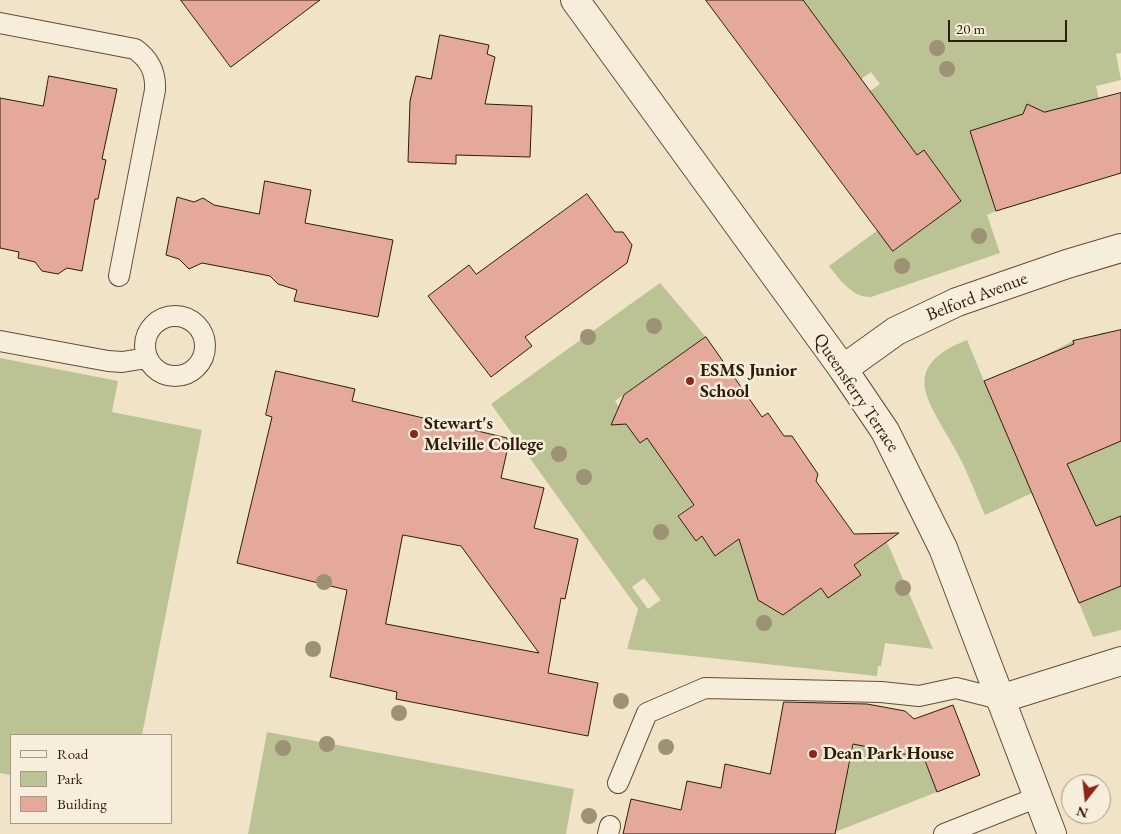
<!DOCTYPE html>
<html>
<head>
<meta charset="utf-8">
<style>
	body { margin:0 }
	#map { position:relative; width:1121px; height:834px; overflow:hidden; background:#f1e3c7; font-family:"EB Garamond",serif }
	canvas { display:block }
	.legend { position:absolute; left:10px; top:734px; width:162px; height:90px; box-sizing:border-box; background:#f6eddb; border:1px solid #a69988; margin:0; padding:6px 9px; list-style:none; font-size:15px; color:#2e1c0b }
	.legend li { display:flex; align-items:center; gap:10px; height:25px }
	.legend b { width:25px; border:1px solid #a69988 }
	.north { position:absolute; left:1061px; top:774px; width:50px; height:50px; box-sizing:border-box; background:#f6eddb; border:1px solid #a69988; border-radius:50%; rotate:196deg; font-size:14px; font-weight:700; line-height:20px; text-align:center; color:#2e1c0b }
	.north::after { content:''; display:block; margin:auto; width:18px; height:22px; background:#8f2418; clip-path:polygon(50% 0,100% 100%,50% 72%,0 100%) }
	.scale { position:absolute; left:948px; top:20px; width:119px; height:22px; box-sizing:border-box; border:2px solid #2e1c0b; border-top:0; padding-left:6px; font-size:15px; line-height:18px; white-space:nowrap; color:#2e1c0b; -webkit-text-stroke:4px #f6eddb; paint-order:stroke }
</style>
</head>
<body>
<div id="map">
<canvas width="1121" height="834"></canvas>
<ul class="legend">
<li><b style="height:6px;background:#f6eddb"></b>Road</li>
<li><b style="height:14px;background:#bbc395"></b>Park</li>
<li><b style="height:14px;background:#e5a99b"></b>Building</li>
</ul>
<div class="north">N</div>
<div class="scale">20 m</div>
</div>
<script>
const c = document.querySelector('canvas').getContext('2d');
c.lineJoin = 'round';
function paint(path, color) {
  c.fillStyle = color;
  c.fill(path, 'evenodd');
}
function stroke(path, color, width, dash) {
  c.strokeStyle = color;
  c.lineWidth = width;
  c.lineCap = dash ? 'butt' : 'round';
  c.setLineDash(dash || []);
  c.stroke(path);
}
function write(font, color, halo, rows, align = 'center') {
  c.font = font + ' "EB Garamond",serif';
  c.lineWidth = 5;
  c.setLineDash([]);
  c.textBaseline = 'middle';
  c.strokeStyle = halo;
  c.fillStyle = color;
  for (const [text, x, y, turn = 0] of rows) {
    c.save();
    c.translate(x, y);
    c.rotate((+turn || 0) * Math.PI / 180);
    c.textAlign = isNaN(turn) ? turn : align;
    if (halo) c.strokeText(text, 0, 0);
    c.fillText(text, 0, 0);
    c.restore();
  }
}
const green = new Path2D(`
	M803 0H1121V53L1116 54 1121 80 1096 86 1099 99 1086 181 1023 114 971 131 996 211 987 215 1000 253 871 297C853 298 839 279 829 266L878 230 894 251 961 201 924 150 915 157 848 137 884 110 870 91 880 84 871 72 861 79 847 61 786 107 769 85 831 39Z
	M660 283 706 337 615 401 619 407 615 414 623 424H630L640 443 647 438 664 462 705 497 678 515 696 540 702 536 715 556 752 530 783 615 821 588 828 597 861 575 854 565 887 542 933 649 885 643 881 666H878L877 676 627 649 638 609 491 404ZM644 578 661 600 648 609 632 587Z
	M1105 332 1121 395V516L1096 526 1032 493 985 515C975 493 967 470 955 449 930 402 896 368 967 340L984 381 1074 432 1041 357 1073 341 1082 377 1102 372 1093 336Z
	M0 358 118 381 112 412 202 430 142 735H11V775L0 773Z
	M1121 586V630L1093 637 1079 603Z
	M267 732 574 789 566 834H248Z
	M854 744 924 758 937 792 835 832 831 768 848 772Z`);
const building = new Path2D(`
	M181 0H320L231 67Z
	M706 0H803L917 155 924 150 961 201 893 251Z
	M440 35 489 45 487 54 495 57 485 104 532 106 530 157 456 155V164L408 162 410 101 416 76 431 79Z
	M49 76 117 89 102 159 106 160 98 199H95L82 271 67 268 58 274 42 271 35 262 18 258 19 252 0 248V98L43 106Z
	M1121 93V173L996 211 970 131 1023 114 1027 104 1044 112Z
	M265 181 311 190 305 223 393 240 378 317 294 301 297 290 278 284 270 276 202 263 189 269 179 259 166 255 177 197 194 202 203 198 214 205 259 214Z
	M587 194 615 232H623L632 245 627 263 525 337 532 346 491 377 428 296 469 265 476 274Z
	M1121 330V441L1067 464 1096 526 1121 516V586L1079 603 984 381 1074 344 1073 341Z
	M706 337 762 417 768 413 784 436H792L818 474 816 481 854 534 899 533 854 565 861 575 828 598 821 588 783 615 758 600 739 539 715 556 702 536 696 541 678 516 694 505 647 438 640 443 626 424 611 425 624 395Z
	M276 371 355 389 352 401 507 438V451L501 478 544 488 534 528 578 539 565 599 561 598 548 673 598 683 588 736 396 699 397 692 330 677 347 590 237 563 272 417 266 415ZM403 535 461 546 539 653 386 624Z
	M784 702 867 704 905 711 914 719 953 705 980 775 937 792 924 758 853 744 835 834H623L631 799 681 810 687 781 721 788 725 764 770 774Z`);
const service = new Path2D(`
	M0 23 135 49C149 59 156 71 155 90L119 276
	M145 346a30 30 0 1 1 60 0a30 30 0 1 1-60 0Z
	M0 341 108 361 122 362 147 358
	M618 783 647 713 705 688 881 692 919 696 956 688 1000 699
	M608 834 610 826
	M944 834 1038 797`);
const minor = new Path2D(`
	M843 369 896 331 957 302 1067 264 1121 248
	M1000 699 1121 661`);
const tertiary = new Path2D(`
	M575 0 843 369 885 431 943 548 1052 834`);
const trees = [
	[937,48],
	[947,69],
	[979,236],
	[902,266],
	[654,326],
	[588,337],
	[559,454],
	[584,477],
	[661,532],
	[324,582],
	[903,588],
	[764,623],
	[313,649],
	[621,701],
	[399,713],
	[327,744],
	[666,747],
	[283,748],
	[589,816]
];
const markers = [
	[690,381,5,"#8f2418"],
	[414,434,5,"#8f2418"],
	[813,754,5,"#8f2418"]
];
const streetNames = [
	["Belford Avenue",977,297,-21],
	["Queensferry Terrace",856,393,56]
];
const poiNames = [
	["ESMS Junior",700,371],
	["School",700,392],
	["Stewart's",424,424],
	["Melville College",424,445],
	["Dean Park House",823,754]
];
paint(green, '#bbc395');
paint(building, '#e5a99b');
stroke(building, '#2e1c0b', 1);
stroke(service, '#5f4e3a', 22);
stroke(minor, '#5f4e3a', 30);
stroke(tertiary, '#5f4e3a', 30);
stroke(service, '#f6eddb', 20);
stroke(minor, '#f6eddb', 28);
stroke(tertiary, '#f6eddb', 28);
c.fillStyle = '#9d9176';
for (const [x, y] of trees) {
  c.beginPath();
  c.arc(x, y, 8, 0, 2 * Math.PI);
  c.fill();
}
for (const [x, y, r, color] of markers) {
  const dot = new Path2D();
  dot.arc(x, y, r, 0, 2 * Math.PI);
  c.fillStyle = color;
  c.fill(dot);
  stroke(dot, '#f6eddb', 2);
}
write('18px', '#2e1c0b', '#f6eddb', streetNames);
write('bold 18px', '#2e1c0b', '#f6eddb', poiNames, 'left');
</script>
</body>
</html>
